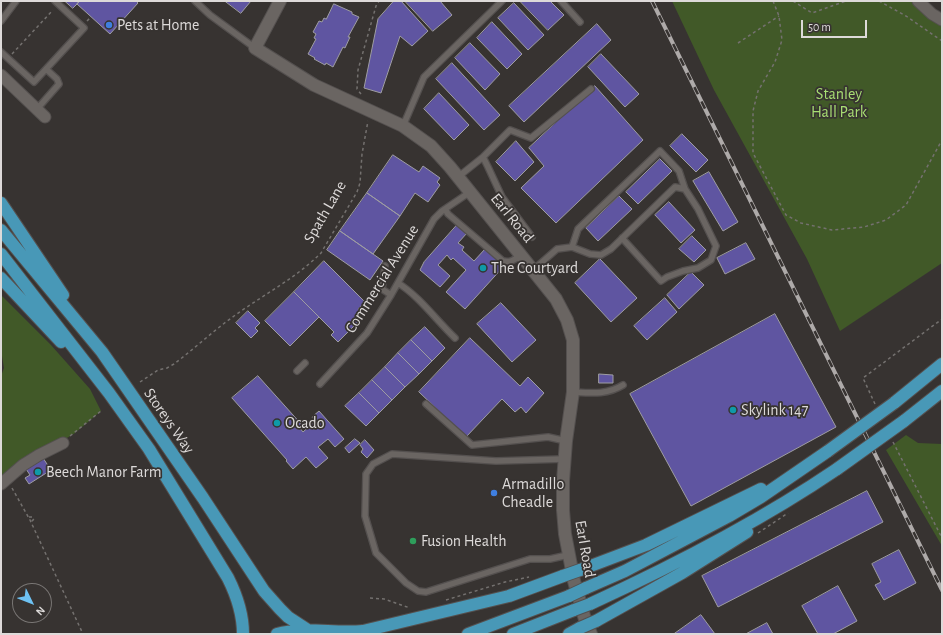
<!DOCTYPE html>
<html>
<head>
<meta charset="utf-8">
<style>
	body { margin:0 }
	#map { position:relative; width:943px; height:635px; overflow:hidden; background:#373331; font-family:"Alegreya Sans",sans-serif }
	canvas { display:block }
	.frame { position:absolute; inset:0; border:2px solid #dddad9; pointer-events:none }
	.north { position:absolute; left:12px; top:583px; width:40px; height:40px; box-sizing:border-box; background:#373331; border:1px solid #797674; border-radius:50%; rotate:133deg; font-size:11px; font-weight:700; line-height:16px; text-align:center; color:#dddad9 }
	.north::after { content:''; display:block; margin:auto; width:14px; height:18px; background:#6ec2f3; clip-path:polygon(50% 0,100% 100%,50% 72%,0 100%) }
	.scale { position:absolute; left:801px; top:20px; width:66px; height:18px; box-sizing:border-box; border:2px solid #dddad9; border-top:0; padding-left:5px; font-size:12px; line-height:14px; white-space:nowrap; color:#dddad9; -webkit-text-stroke:3px #373331; paint-order:stroke }
</style>
</head>
<body>
<div id="map">
<canvas width="943" height="635"></canvas>
<div class="frame"></div>
<div class="north">N</div>
<div class="scale">50 m</div>
</div>
<script>
const c = document.querySelector('canvas').getContext('2d');
c.lineJoin = 'round';
function paint(path, color) {
  c.fillStyle = color;
  c.fill(path, 'evenodd');
}
function stroke(path, color, width, dash) {
  c.strokeStyle = color;
  c.lineWidth = width;
  c.lineCap = dash ? 'butt' : 'round';
  c.setLineDash(dash || []);
  c.stroke(path);
}
function write(font, color, halo, rows, align = 'center') {
  c.font = font + ' "Alegreya Sans",sans-serif';
  c.lineWidth = 3.5;
  c.setLineDash([]);
  c.textBaseline = 'middle';
  c.strokeStyle = halo;
  c.fillStyle = color;
  for (const [text, x, y, turn = 0] of rows) {
    c.save();
    c.translate(x, y);
    c.rotate((+turn || 0) * Math.PI / 180);
    c.textAlign = isNaN(turn) ? turn : align;
    if (halo) c.strokeText(text, 0, 0);
    c.fillText(text, 0, 0);
    c.restore();
  }
}
const green = new Path2D(`
	M672 1H912L942 25V263L840 331 807 259 714 90Z
	M1 295 51 345 90 389 101 411 75 433 46 451 1 484V376L4 368 1 350Z
	M906 435 918 443 942 444V546L886 450Z`);
const building = new Path2D(`
	M65 1H80L73 8Z
	M80 1H136L138 3 110 34 77 4Z
	M225 1H251L241 13Z
	M394 1H401L428 31 412 46 400 36 381 93 364 88 378 19Z
	M405 1H440L452 15 433 31Z
	M520 1H550L564 15 548 30Z
	M514 3 544 35 528 50 498 18Z
	M334 4 352 12V14L359 17 348 37H350L345 48 343 47 333 67 326 63 325 65 314 59 315 58 308 54 316 39 314 38 316 34 313 32 319 21 322 22 324 18 326 19Z
	M492 22 522 54 507 69 477 38Z
	M597 24 611 40 524 122 509 106Z
	M470 43 500 74 485 90 455 58Z
	M601 54 639 94 625 107 588 67Z
	M452 63 500 115 484 130 436 79Z
	M595 86 643 140 556 223 521 188 544 166 529 148Z
	M439 93 469 125 454 140 424 109Z
	M682 134 708 160 696 172 670 146Z
	M516 141 534 162 515 181 496 162Z
	M393 155 419 172 423 166 440 178 437 182 440 185 428 202 415 193 400 216 367 193Z
	M660 159 672 171 638 204 626 192Z
	M709 172 738 222 723 231 693 181Z
	M367 193 400 216 373 254 340 231Z
	M619 196 632 209 598 241 586 228Z
	M669 202 695 230 681 243 655 215Z
	M458 224 467 233 458 243 464 247 462 250 474 261 485 249 504 266 465 309 446 292 466 270 453 258 451 260 447 255 438 265 450 276 440 287 420 270 424 262Z
	M340 231 383 261 370 280 327 250Z
	M692 236 706 250 694 262 679 249Z
	M746 243 755 259 725 274 717 258Z
	M600 259 637 298 611 322 575 283Z
	M324 261 365 302 358 309 364 316 338 342 331 335 334 332 294 292Z
	M691 272 704 285 679 309 667 295Z
	M294 292 319 317 290 346 265 321Z
	M665 298 677 312 647 340 634 326Z
	M501 303 536 340 512 362 477 324Z
	M248 311 260 323 255 328 258 331 251 338 236 323Z
	M775 314 836 427 691 506 630 394Z
	M425 327 445 348 432 361 411 340Z
	M470 338 520 386 528 377 544 393 526 413 521 407 515 412 502 399 466 437 419 392Z
	M411 340 432 361 419 374 398 353Z
	M398 353 419 374 405 387 385 367Z
	M385 367 405 387 392 400 372 380Z
	M599 374 613 375V383H599Z
	M258 376 302 425 299 427 303 432 315 421 312 417 319 411 344 439 335 447 328 439 318 447 328 458 316 468 306 457 293 469 286 461 287 460 232 398Z
	M372 380 392 400 379 413 359 393Z
	M359 393 379 413 366 426 345 406Z
	M355 439 360 443 349 453 345 448Z
	M365 440 374 450 367 458 361 452 363 449 360 445Z
	M43 458 51 470 29 484 25 478 30 475 26 469Z
	M867 491 883 522 718 607 702 576Z
	M899 550 916 583 884 600 875 585 881 582 872 564Z
	M838 586 857 621 833 634H818L802 606Z
	M701 615 715 634H674Z
	M767 623 773 634H746Z`);
const path = new Path2D(`
	M773 1 779 16 782 40 775 62 758 91 753 111V153L786 215 801 223 832 230 864 227 886 220 906 205 942 140
	M793 1 812 13 846 1
	M879 1 906 16 942 41
	M87 21 91 17
	M738 43 779 16
	M12 54 53 10
	M361 94 357 89 358 70 376 6 379 1
	M140 382 158 370 167 368 174 364C194 349 213 331 234 316 263 295 296 278 321 253L357 192 360 183 362 154 368 121
	M875 404 863 378 942 319
	M70 436 101 411
	M893 442 942 538
	M12 488 30 520 83 634
	M29 517H32L34 519 31 522
	M758 533 788 513
	M370 598 384 599 410 608
	M446 600 505 582 529 577`);
const lane = new Path2D(`
	M195 1 210 15 255 48
	M561 1 580 22
	M1 21 16 1
	M1 52 34 82 84 28 55 1
	M37 109 59 84 57 79 46 69
	M403 126 424 77 502 1
	M483 157 488 167 502 197 532 237
	M458 177 483 157 510 130 531 138 591 89
	M445 209 448 214 503 261C511 263 515 259 521 255
	M572 247 578 229 660 151 679 171 685 189
	M385 266 382 289 391 295
	M533 270 557 249 572 247 590 254 601 255 611 249 675 187 685 189 698 209 716 246 711 260 698 268 683 271 667 277 661 281 622 238
	M398 283C420 297 436 320 455 338
	M297 371 305 363
	M320 384 367 333 391 295 434 219 442 211 470 192
	M573 392C591 393 607 395 623 385
	M426 404 472 445 548 437 566 441
	M564 459 496 461 392 454 373 464 366 474 365 516 376 553 406 583 418 591 426 592 530 559H550L568 555`);
const street = new Path2D(`
	M918 1 932 14 942 20
	M1 75 45 117
	M1 484 23 465 39 455 63 443`);
const secondary = new Path2D(`
	M280 1 255 48 314 85 403 126 431 146 450 167 556 299 567 320 573 340V392L566 441 563 481V510L565 534 574 581 586 623 591 634`);
const highway = new Path2D(`
	M1 203 63 295
	M1 230 102 352 203 498 264 591 280 609 288 617 314 634
	M1 254 109 393 149 449 228 578C237 596 243 614 243 634
	M1 278 61 342
	M894 403 942 364
	M904 421 942 391
	M580 570 646 545 761 489
	M586 588 625 571 729 516 761 497 828 451
	M590 604C675 565 759 522 837 469
	M596 621 682 573 747 532
	M277 634C305 626 334 634 363 631L509 596 563 576
	M468 634 569 596
	M513 634 574 610
	M569 634 580 628`);
const rail = new Path2D(`
	M652 1 942 590`);
const highwayBridge = new Path2D(`
	M828 451 894 403
	M837 469 904 421
	M563 576 580 570
	M569 596 586 588
	M574 610 590 604
	M580 628 596 621`);
const markers = [
	[109,25,4,"#3f7fe0"],
	[483,268,4,"#0f9aa8"],
	[733,410,4,"#0f9aa8"],
	[277,423,4,"#0f9aa8"],
	[38,472,4,"#0f9aa8"],
	[494,493,4,"#3f7fe0"],
	[413,541,4,"#2e9e5b"]
];
const poiNames = [
	["Pets at Home",117,25],
	["The Courtyard",491,268],
	["Skylink 147",741,410],
	["Ocado",285,423],
	["Beech Manor Farm",46,472],
	["Armadillo",502,484],
	["Cheadle",502,502],
	["Fusion Health",421,541]
];
const parkNames = [
	["Stanley",839,94],
	["Hall Park",839,112]
];
const streetNames = [
	["Spath Lane",325,212,-60],
	["Earl Road",512,218,51],
	["Commercial Avenue",382,279,-58],
	["Storeys Way",169,421,55],
	["Earl Road",585,549,80]
];
paint(green, '#415928');
paint(building, '#5f55a1');
stroke(building, '#9e9da2', 1);
stroke(lane, '#54504f', 8);
stroke(street, '#54504f', 13);
stroke(secondary, '#54504f', 14);
stroke(highway, '#54504f', 14);
stroke(path, '#74716f', 1.5, [3, 3]);
stroke(lane, '#6a6562', 5.5);
stroke(street, '#6a6562', 11);
stroke(secondary, '#6a6562', 12);
stroke(highway, '#4898b7', 12);
stroke(rail, '#aeaaa9', 4);
stroke(rail, '#373331', 2.5, [8]);
stroke(highwayBridge, '#54504f', 14, []);
stroke(highwayBridge, '#4898b7', 12);
for (const [x, y, r, color] of markers) {
  const dot = new Path2D();
  dot.arc(x, y, r, 0, 2 * Math.PI);
  c.fillStyle = color;
  c.fill(dot);
  stroke(dot, '#373331', 1.5);
}
write('16px', '#dddad9', '#373331', poiNames, 'left');
write('16px', '#a8de73', '#373331', parkNames);
write('16px', '#dddad9', '#373331', streetNames);
</script>
</body>
</html>
